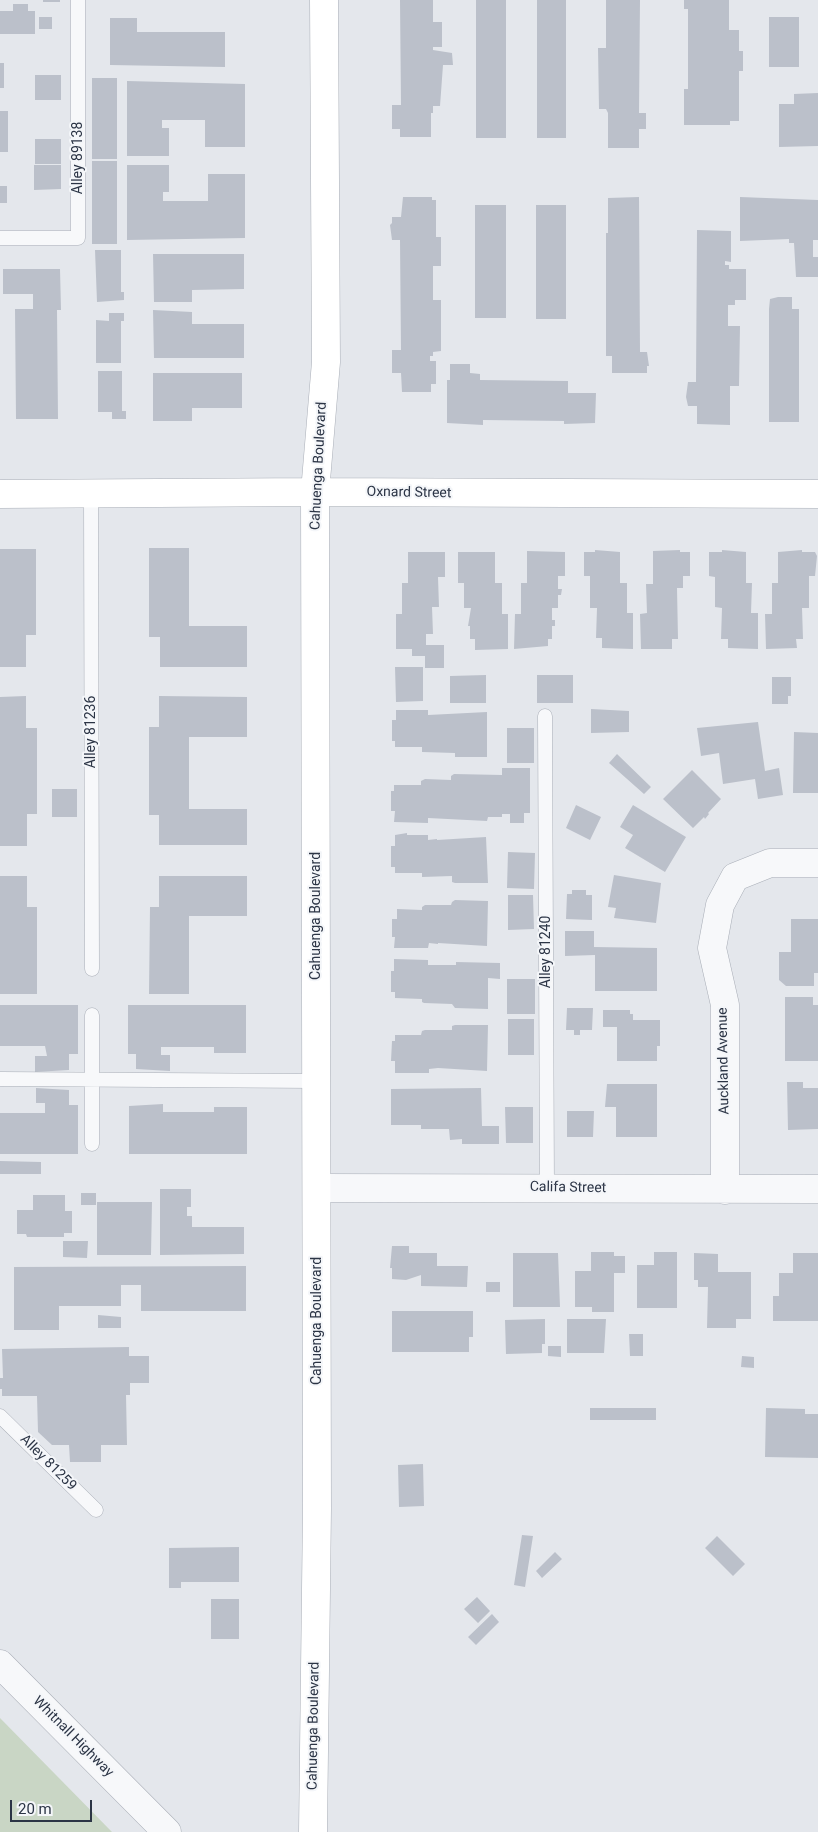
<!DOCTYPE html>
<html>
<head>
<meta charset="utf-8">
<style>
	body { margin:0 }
	#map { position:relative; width:818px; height:1832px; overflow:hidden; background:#e4e7ec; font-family:Roboto,sans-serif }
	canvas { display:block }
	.scale { position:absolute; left:10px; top:1800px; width:82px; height:22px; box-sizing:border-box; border:2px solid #2b3445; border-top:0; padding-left:6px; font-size:15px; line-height:18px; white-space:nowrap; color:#2b3445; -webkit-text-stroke:4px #f4f6f9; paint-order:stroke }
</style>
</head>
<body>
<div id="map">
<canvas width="818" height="1832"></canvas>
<div class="scale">20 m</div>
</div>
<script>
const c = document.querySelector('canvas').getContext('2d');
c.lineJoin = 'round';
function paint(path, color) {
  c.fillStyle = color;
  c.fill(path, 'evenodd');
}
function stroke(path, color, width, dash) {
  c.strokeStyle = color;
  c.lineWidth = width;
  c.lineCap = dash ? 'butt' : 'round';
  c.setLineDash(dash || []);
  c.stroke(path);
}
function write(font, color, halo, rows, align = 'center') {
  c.font = font + ' Roboto,sans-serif';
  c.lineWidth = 4;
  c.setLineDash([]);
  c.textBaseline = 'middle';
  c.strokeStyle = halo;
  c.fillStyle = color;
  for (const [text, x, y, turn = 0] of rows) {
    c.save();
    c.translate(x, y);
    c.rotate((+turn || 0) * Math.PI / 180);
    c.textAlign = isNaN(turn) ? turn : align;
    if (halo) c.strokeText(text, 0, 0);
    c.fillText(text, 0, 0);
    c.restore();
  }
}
const green = new Path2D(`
	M0 1718 112 1832H0Z`);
const building = new Path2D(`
	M43 0H60V2H43Z
	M400 0H433V22H442V47H433V50L452 53 453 65H443L440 106H433V113H431V137H400V129H392V105H401Z
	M476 0H506V138H476Z
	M537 0H566V138H537Z
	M606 0H640L639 113H646V129H639V148H608V113L606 109H599L598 48H606Z
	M684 0H729V30H739V51H743V71H739V121H730V125H684V89H688V9H684Z
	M13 4H28V11H35V34H0V11H13Z
	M39 17H52V29H39Z
	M769 17H799V67H769Z
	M110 18H137V32H225V67L110 65Z
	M0 63H4V88H0Z
	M35 75H61V100H35Z
	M92 78H117V159H92Z
	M127 81 245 84V147H205V120H162V128H169V156H127Z
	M818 93V146L779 147V104H794V94Z
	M0 111H8V152H0Z
	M35 139H61V164H35Z
	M92 161H117V244H92Z
	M34 165H61V189L34 190Z
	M127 165H169V192H163V201H208V174H245V238L127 240Z
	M0 186H7V203H0Z
	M403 197H432V200H436V237H441V266H433V300H441V351L433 352V356H430V361H436V384H431V392H402L401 373H392V350H401L400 240H392L390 225 392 223V217H401Z
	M639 197 640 352H647L649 366H647V373H612V356H606V233H608V198Z
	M740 197 818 200V240H813V257H818V277H796L794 243H789V239L740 241Z
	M475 205H506V318H475Z
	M536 205H566V319H536Z
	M697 230 731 231V262L725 261V265H729V269H746V300H735V305H728V326H740L739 386H730V425L697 424V406H688L686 397 688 382H696Z
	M95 250H121V292H124V300L97 302Z
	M153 254H244V289L192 290V302H154Z
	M3 269H60L61 310H57L58 419H16L15 309H33V294H3Z
	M778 297H792V309H799V422H769V309L770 299Z
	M153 310 192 312V324H244V358H154Z
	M109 313H124V321H121V363H96V320L109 321Z
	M450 364H470V373L480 374V380L568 381V393H596L595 423 564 424V421L483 420V425L447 423V380H450Z
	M98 371H122V411H126V419H112V412H98Z
	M153 373H242V408H192V421H153Z
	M149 548H189V626H247V667H160V637H149Z
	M0 549H36V635H26V667H0Z
	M595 550 620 552V583H627V613H633V649L602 648V638H596L597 608H590V576H584V552H595Z
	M680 550V552H690V576H683V588H677L678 639H672V649H641L640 614 647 613 646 584H653V551Z
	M722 550 746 552V583H752L751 613H758V649L728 648V639H721L722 608 715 607V577L709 576V552H722Z
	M802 550V552H815L817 556 815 576H809V608H802L803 639H796L797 648 766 649 765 614H772V583H778V552Z
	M527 551 565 552V576H558V589H562L561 595H558V608H552V620H555V626H552V639H548V646L514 649 515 614H521V583H527Z
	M408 552H445V577H438L439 607H432L433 634H426V645H444V668H425V656H412V649H396V614H402V583H408Z
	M458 552H495V583H502V614H508V649L475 650V639H470V626H468L471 608H464V583H458Z
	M395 667H423V701L396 702Z
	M486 675V703H450V676Z
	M537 675H573V703H537Z
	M772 677H791V696H788V704H772Z
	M26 696V728H37V814H27V846H0V697Z
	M159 696 247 697V737H189V809H247V845H159V815H149V727H159Z
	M591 709 629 711V732L591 733Z
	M396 710H428V715L487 712V757H455V753L422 752V747H395V741H392V720H396Z
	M758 722 765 771 779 768 783 795 758 799 755 779 723 784 719 753 701 756 697 728Z
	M507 728H534V763H507Z
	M794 732 818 733V793H793Z
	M617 754 651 787 644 794 609 763Z
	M502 768H530V813H524V823H510V814H502V817H488L487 821 428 818V823L394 822 395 811H391V791H394V785H421V781L425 779 451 780V776L454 774 502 775Z
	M692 770 721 799 708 813 709 814 705 819 704 817 693 828 663 799Z
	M52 789H77V817H52Z
	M576 805 601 817 590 840 566 828Z
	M633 805 686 837 665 872 625 848 633 835 620 827Z
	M407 833V835H428V840L437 839V840L486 837 488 883H455L452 882V876L422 877V873H395V867H391V846H395V835Z
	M508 852 535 853 534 889 507 888Z
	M614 875 661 883 656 923 614 918 616 908 608 907Z
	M0 876H27V907H37V994H0Z
	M159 876H247V916H189V994H149L150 907H159Z
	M572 890H586V895H592V920L566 919 567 894H572Z
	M508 895H533L534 929 508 930Z
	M455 900 488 901 487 946 438 943V944L429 943 428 948H394L395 937H392V919H397V909L422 910V907L425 905H451L452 902Z
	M791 919H818V973H814V986H786L779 980V952H791Z
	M565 931H594V947L657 948V991H595V955L565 956Z
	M394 959 428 960V965H456V962L500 963V979L488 978V1009L455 1008 452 1004 424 1003 422 1002V999L395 998V992H391V971H394Z
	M507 979H535V1014H507Z
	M785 997H813V1005H818V1061H785Z
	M0 1005H78V1054H69V1070L35 1072V1056H47L45 1046H0Z
	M128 1005H246V1053H214V1047H161V1055H170V1071L136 1069V1054H128Z
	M567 1008H593L592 1030H580V1035H574V1030H566Z
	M603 1010H630V1014H633V1020H660V1046H657V1061H617V1027H603Z
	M508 1019H534V1055H508Z
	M455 1025H488L487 1071 438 1068 429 1069V1073H395V1061H391L392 1041H395V1035H421L422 1031 425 1030H452V1026Z
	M787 1082H803V1088H818V1129L788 1130Z
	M607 1084H657V1137H616V1107H605Z
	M36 1088 69 1090V1105H78V1154H0V1113H45V1103H36Z
	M481 1088 482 1126H499V1144H462V1139L450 1140 449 1129H421V1125H391V1089Z
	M163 1104V1112H214V1107H247V1154H129V1106Z
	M505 1107H533V1143H506Z
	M567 1111H594L593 1137H567Z
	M0 1161 41 1162V1174H0Z
	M160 1189H191V1207H187V1216H192V1227H244V1254L160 1255Z
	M81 1193H96V1205H81Z
	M33 1195H65V1211H72V1233H64V1237H27L26 1234H17V1210H33Z
	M97 1202H152L151 1255H97Z
	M63 1241H88L87 1258 63 1257Z
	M392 1246H409V1253H437V1266H468L467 1287 421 1286V1275L406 1280 392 1279V1268H390Z
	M591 1252H614V1256H625V1273H614V1312H592V1307H575V1271H591Z
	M654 1252H677V1308H637V1265H654Z
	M513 1253H558L560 1307H513Z
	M694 1253 718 1254V1272H751V1319H736V1328H707L708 1287H698V1280H694Z
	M793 1253H818V1321H773V1296H779V1273H793Z
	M246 1266V1311H141V1285H121V1306H59V1330H14V1267Z
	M486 1282H500V1292H486Z
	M392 1311H473V1337H469V1352H392Z
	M98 1315 121 1317V1328H98Z
	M545 1319V1344H542V1353L506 1354 505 1320Z
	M567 1319H606L604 1353H567Z
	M629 1334H643V1356H630Z
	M548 1346H561V1357L548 1356Z
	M129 1347V1356H149V1383H130V1395H126L127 1445H101V1462H70L69 1445H52L38 1432 37 1396H2V1389H0V1378H3L2 1349Z
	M742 1356 754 1357V1368L741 1367Z
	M590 1408H656V1420H590Z
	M766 1408 805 1409V1414H818V1458L765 1457Z
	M423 1464 424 1506 399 1507 398 1465Z
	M522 1535 533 1536 525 1587 514 1585Z
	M717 1536 745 1564 733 1576 705 1548Z
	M239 1547V1582H181V1588H169V1548Z
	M555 1552 562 1559 542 1578 536 1571Z
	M477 1597 490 1611 478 1623 464 1609Z
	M211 1599H239V1639H211Z
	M492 1614 499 1622 476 1645 468 1637Z`);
const service = new Path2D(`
	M0 238H78V0
	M91 494 92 969
	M545 716 547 1188
	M92 1015V1144
	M0 1079 316 1081
	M0 1416 96 1510`);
const minor = new Path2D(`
	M317 1188 818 1189
	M725 1190V1005L712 948 720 905 735 877 770 863H818
	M0 1664 167 1832`);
const secondary = new Path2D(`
	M0 494 315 492 818 494
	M313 1832 317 1508 315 492 326 362 324 0`);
const streetNames = [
	["Alley 89138",78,158,-90],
	["Cahuenga Boulevard",319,466,-87],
	["Oxnard Street",409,493,1],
	["Alley 81236",91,732,-90],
	["Cahuenga Boulevard",316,916,-90],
	["Alley 81240",546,952,-90],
	["Auckland Avenue",724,1061,-91],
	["Califa Street",568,1188,1],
	["Cahuenga Boulevard",317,1321,-90],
	["Alley 81259",48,1463,45],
	["Cahuenga Boulevard",314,1726,-89],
	["Whitnall Highway",73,1737,45]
];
paint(green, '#c9d6c5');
paint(building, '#bbc0ca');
stroke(service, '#a9aeb7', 15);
stroke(minor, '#a9aeb7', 29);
stroke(secondary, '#a9aeb7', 29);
stroke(service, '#f7f8fa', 14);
stroke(minor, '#f7f8fa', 28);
stroke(secondary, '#fff', 28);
write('14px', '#2b3445', '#f4f6f9', streetNames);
</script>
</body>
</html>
